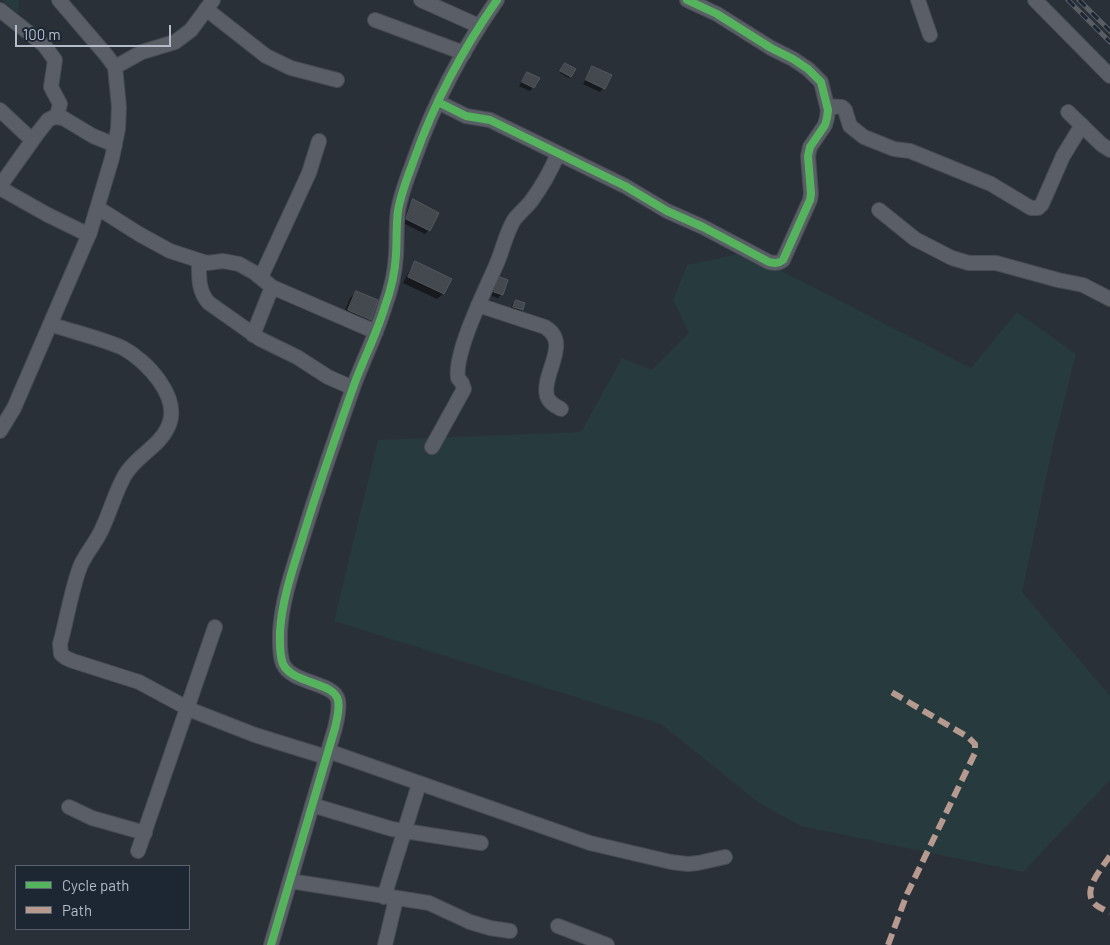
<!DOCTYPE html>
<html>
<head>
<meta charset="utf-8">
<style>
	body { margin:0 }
	#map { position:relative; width:1110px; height:945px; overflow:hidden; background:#2a3038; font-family:Barlow,sans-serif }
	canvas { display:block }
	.legend { position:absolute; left:15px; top:865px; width:175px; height:65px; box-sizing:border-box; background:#1d2633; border:1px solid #59626f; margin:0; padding:6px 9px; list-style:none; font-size:15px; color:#b4bcc9 }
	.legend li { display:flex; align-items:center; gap:10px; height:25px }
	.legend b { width:25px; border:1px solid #59626f }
	.scale { position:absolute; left:15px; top:25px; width:156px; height:22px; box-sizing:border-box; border:2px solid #b4bcc9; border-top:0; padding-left:6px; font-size:15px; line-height:18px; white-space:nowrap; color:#b4bcc9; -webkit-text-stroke:4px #1d2633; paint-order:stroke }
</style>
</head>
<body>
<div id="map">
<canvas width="1110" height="945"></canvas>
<ul class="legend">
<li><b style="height:6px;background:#56b35d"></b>Cycle path</li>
<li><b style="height:6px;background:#b69a8f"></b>Path</li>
</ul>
<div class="scale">100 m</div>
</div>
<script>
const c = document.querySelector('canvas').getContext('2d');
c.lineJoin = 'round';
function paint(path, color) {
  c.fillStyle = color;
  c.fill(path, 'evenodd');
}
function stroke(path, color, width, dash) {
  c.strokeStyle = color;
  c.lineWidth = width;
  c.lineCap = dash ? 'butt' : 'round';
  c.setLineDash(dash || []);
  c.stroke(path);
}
const green = new Path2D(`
	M2 0H19L18 13Z
	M743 253 772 266 971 368 1017 312 1076 354 1053 445 1022 592 1110 696V780L1023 872 801 826 759 803 661 724 334 621 378 440 581 432 622 358 652 370 689 333 673 300 687 265Z`);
const shadow = new Path2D(`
	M563 66 570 77 569 78 560 73Z
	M593 68 610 76 600 92 583 84Z
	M527 74 533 87 530 91 519 86Z
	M413 201 429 230 425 234 403 223 410 204Z
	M416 263 443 294 437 299 403 283 410 269Z
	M501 279 502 294 498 298 491 296 497 282Z
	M356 292 376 300 370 320 364 325 343 316 350 298Z
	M516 301 524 303 522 310 518 313 510 311 512 305Z`);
const building = new Path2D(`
	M565 63 576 69 571 77 560 71Z
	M592 66 612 75 605 89 586 80Z
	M527 72 540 78 534 88 522 82Z
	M413 199 439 213 430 231 406 219Z
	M415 261 452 279 444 294 408 277Z
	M500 277 508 280 503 295 494 292Z
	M356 291 378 300 371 320 348 310Z
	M516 300 525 303 523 310 513 307Z`);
const minor = new Path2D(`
	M421 0 479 26
	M918 0 930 35
	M1035 0 1110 76
	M206 9 266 56 291 68 337 80
	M0 10 44 45 55 60 51 87 60 104 57 116
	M375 20 464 53
	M115 67 142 52 175 42 191 30 213 0
	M438 102 466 116 490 120 625 186 667 211 703 227 769 262C774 263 778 264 783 260L810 200 811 194 808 156 810 147 825 125 827 118 828 110 821 82 808 69 793 59 771 48 717 14 687 0
	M827 106 842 107 845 110 850 126 864 137 894 149 910 151 991 184 1031 208H1038L1042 204 1063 156 1082 125
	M0 110 32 140
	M1068 112 1101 144 1110 150
	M0 186 37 134 48 120 54 117 63 118 93 136 115 145
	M0 188 48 215 89 235
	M98 208 139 234 170 251 207 263 223 261 239 264 255 273 272 287 376 332
	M879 210 915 239 952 258 969 263H996L1058 280 1083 285 1110 299
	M199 262C199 276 198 292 209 303L260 339 297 357 328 377 353 388
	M261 277 309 173 319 141
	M478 305 545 327C572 343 541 374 547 396 549 403 556 406 561 409
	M50 324C73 332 101 338 123 348 147 361 182 398 168 427 159 447 136 456 125 475 115 492 110 513 101 531 95 544 85 554 80 567 71 591 67 619 60 644L61 654 66 658 73 661 139 682 191 710 255 735 326 757
	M253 335 272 287
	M0 431 14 408 90 232 112 158 118 129 119 107 115 67 107 56 59 0
	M432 447 464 389 462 383 458 378C454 352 486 289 497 263 503 249 506 233 514 220 519 213 527 207 532 200 543 185 551 170 558 154
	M328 751 590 843 671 862 688 864 698 863 725 857
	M312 805 392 829 481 843
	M69 807 92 818 145 833
	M138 851 215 627
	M290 881 429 903 470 922 490 928 510 931
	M384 897 419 784
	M558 926 607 945
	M271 945 335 728C337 719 340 709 338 700 334 682 292 684 283 664 279 654 280 642 280 632 282 597 295 563 305 530 320 481 337 433 354 385 364 358 377 333 385 306 391 290 395 272 396 255 397 240 396 225 398 211 401 192 409 174 415 157 435 101 463 49 497 0
	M385 945 396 899`);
const rail = new Path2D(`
	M1068 0 1110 42
	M1079 0 1110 31`);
const quiet = new Path2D(`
	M1110 856C1102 868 1080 892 1096 905 1100 908 1105 910 1110 913
	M888 945 907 894 975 753V744L968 737 888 690`);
const cycleway = new Path2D(`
	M438 102 466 116 490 120 625 186 667 211 703 227 769 262C774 263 778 264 783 260L810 200 811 194 808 156 810 147 825 125 827 118 828 110 821 82 808 69 793 59 771 48 717 14 687 0
	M271 945 335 728C337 719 340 709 338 700 334 682 292 684 283 664 279 654 280 642 280 632 282 597 295 563 305 530 320 481 337 433 354 385 364 358 377 333 385 306 391 290 395 272 396 255 397 240 396 225 398 211 401 192 409 174 415 157 435 101 463 49 497 0`);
paint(green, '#273a3e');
paint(shadow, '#0007');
paint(building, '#444950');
stroke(building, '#52575f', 1);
stroke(minor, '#484c53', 16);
stroke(minor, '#5a5e66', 14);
stroke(rail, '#595d64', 5);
stroke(rail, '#1d2633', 3, [9]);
stroke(quiet, '#b69a8f', 6, [12, 6]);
stroke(cycleway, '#56b35d', 8);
</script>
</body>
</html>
